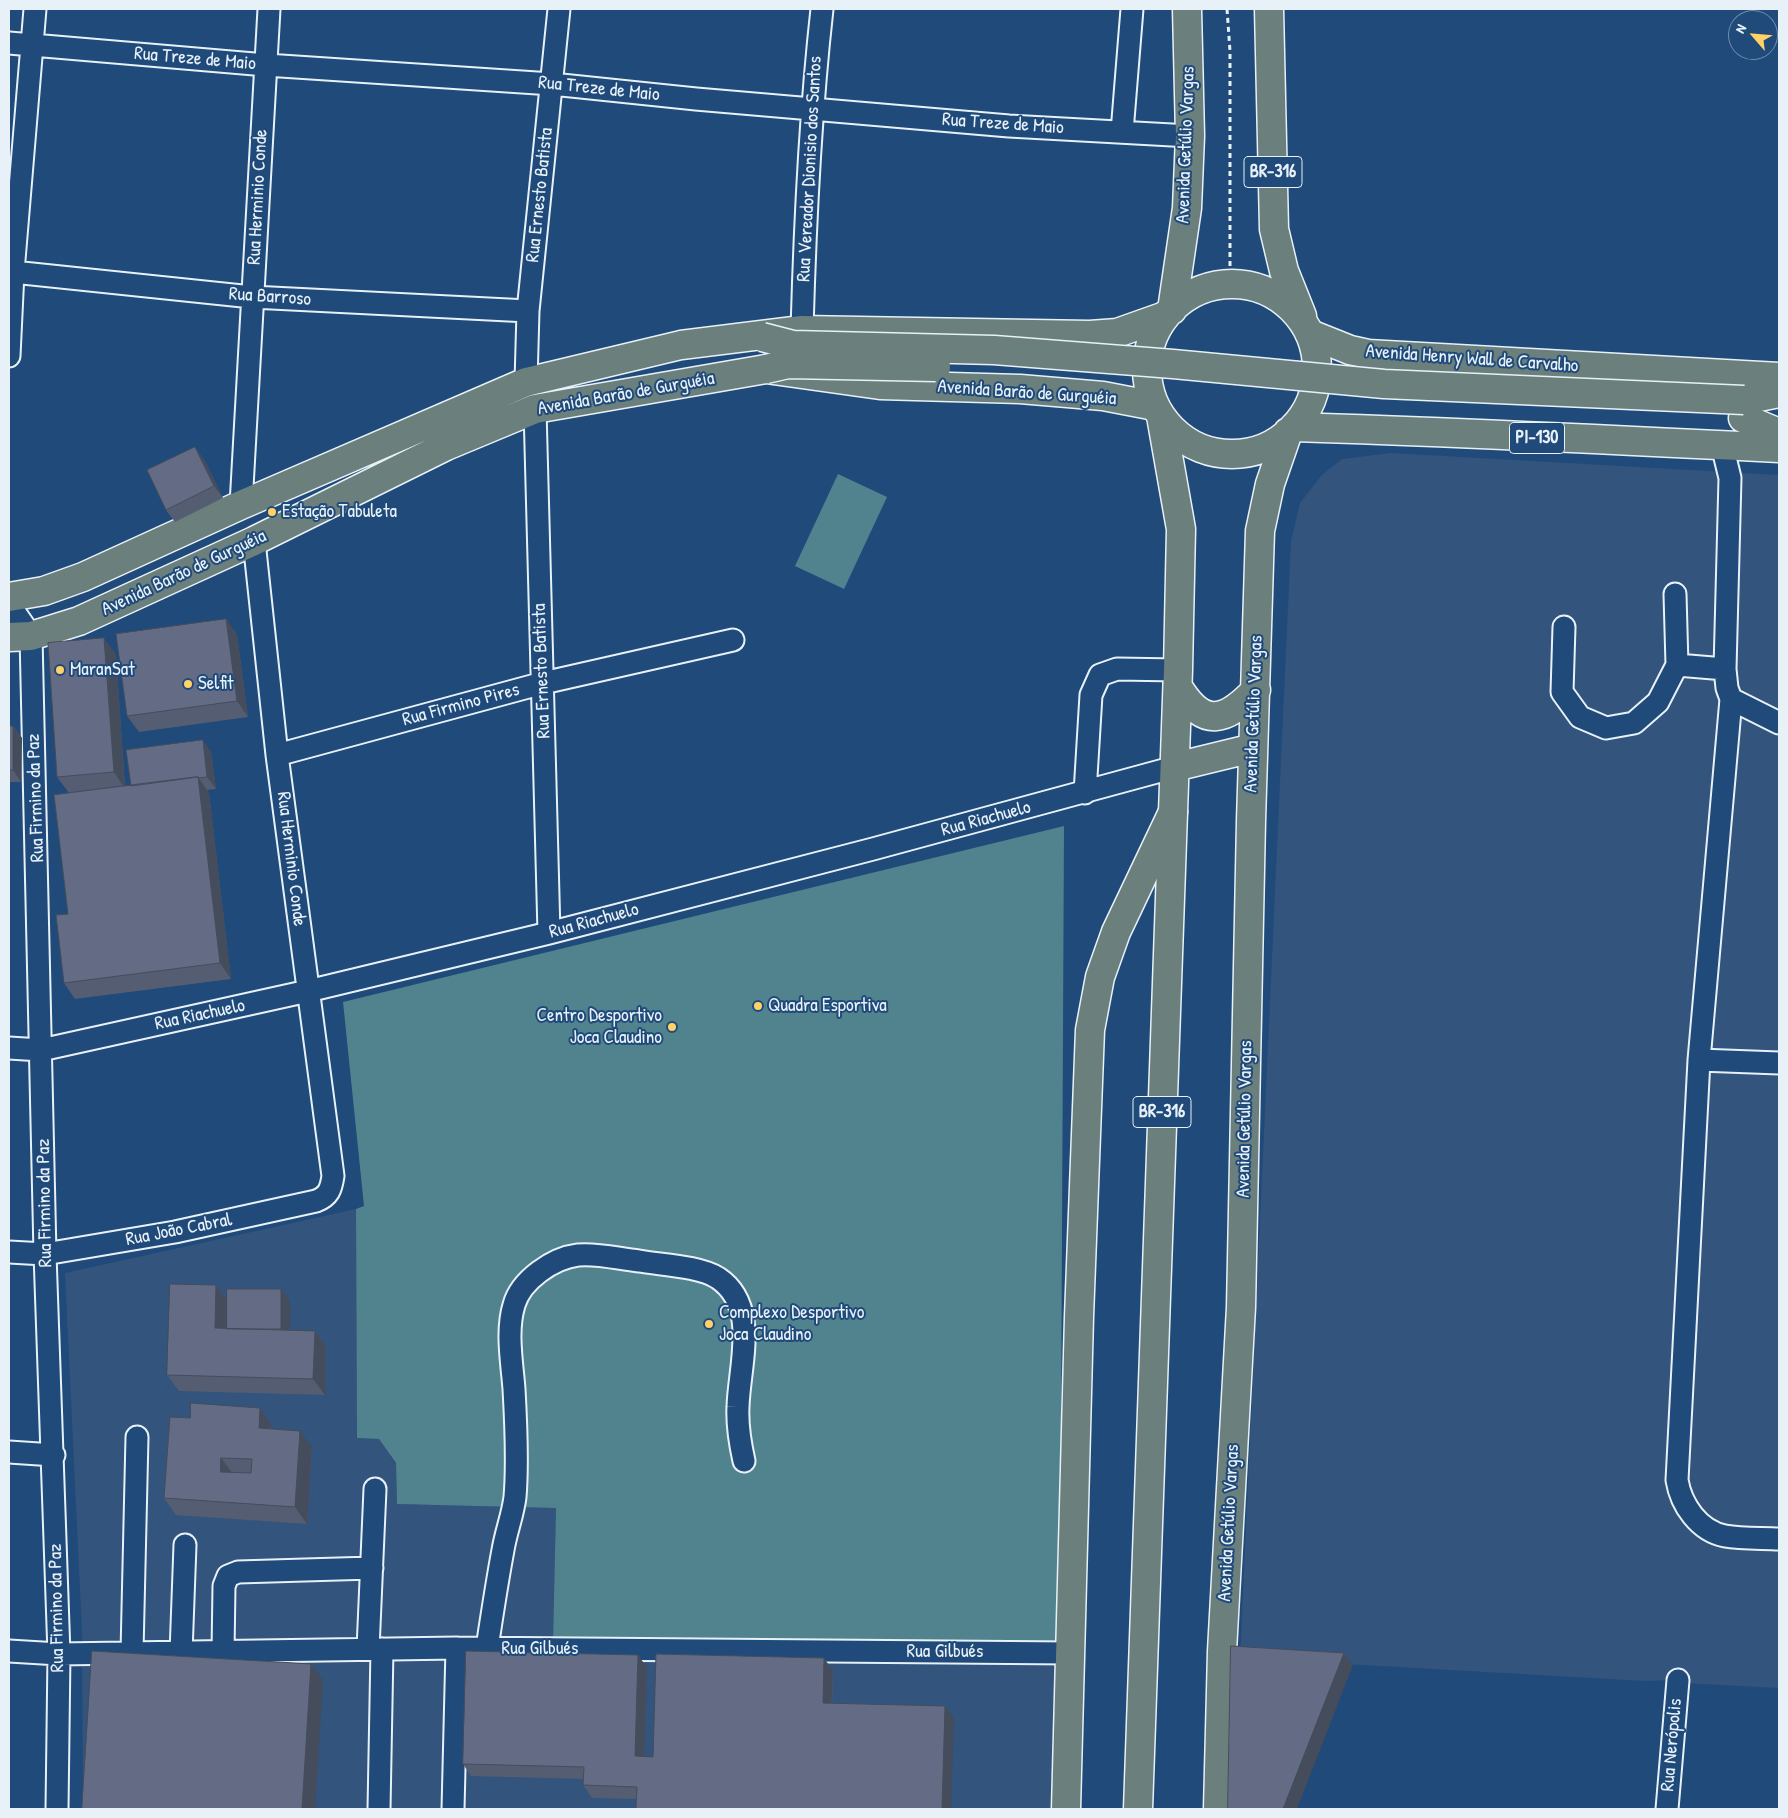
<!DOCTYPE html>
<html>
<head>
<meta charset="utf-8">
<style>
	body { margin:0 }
	#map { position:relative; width:1788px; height:1818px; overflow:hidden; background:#1f4a7a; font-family:"Patrick Hand",sans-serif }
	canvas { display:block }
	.frame { position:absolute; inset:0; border:10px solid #e8f1f8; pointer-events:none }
	.north { position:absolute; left:1728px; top:10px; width:50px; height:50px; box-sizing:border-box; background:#1f4a7a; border:1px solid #6f8dac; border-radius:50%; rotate:297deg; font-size:14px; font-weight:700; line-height:20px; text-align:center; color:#e8f1f8 }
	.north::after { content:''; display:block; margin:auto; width:18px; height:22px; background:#ffd166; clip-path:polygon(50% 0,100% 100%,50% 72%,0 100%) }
</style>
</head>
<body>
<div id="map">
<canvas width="1788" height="1818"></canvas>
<div class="frame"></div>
<div class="north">N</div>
</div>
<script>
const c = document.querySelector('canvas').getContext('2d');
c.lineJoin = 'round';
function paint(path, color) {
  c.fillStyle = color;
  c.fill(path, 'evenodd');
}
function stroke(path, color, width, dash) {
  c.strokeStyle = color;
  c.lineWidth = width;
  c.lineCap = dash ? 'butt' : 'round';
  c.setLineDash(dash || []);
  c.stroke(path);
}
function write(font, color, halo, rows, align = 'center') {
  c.font = font + ' "Patrick Hand",sans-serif';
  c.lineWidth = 4;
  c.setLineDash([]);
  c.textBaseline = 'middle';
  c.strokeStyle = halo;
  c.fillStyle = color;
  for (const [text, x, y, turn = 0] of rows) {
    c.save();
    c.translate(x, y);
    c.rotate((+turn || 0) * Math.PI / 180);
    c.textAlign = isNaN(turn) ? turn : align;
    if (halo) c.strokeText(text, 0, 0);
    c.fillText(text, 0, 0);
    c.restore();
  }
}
const built = new Path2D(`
	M1391 453 1779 475V1688L1683 1683 1678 1680 1644 1681 1240 1658 1291 541 1300 503 1322 475 1342 459Z
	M356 1209 357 1438 379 1439 396 1464 397 1504 556 1508 553 1641H1060L1051 1809H83L82 1632 65 1273Z`);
const green = new Path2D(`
	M838 474 887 497 844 589 795 566Z
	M1064 826 1060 1641H553L556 1508 397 1504 396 1463 379 1439 357 1438 356 1209 364 1206 343 1002Z`);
const path = new Path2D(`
	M1227 9 1230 51V283`);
const minor = new Path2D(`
	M9 43 266 65 552 84 696 99 1009 126 1190 136
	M1122 132 1132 9
	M13 272 252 297 528 311
	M802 330C805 222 810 116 822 9
	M9 356 13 272 35 9
	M526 382 528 311 559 9
	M535 409 549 933
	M1722 445 1730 478 1725 669 1727 688 1731 699 1779 723
	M241 505 269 9
	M1675 594 1677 665
	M9 604 31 636 45 1254 59 1654 57 1809
	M1564 627 1562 692 1580 717 1606 728 1634 723 1658 702 1677 665 1725 669
	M1731 699 1699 1060 1677 1480C1681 1505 1699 1531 1725 1536 1742 1539 1762 1538 1779 1539
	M277 755 543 683 733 640
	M1085 793 1091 695 1100 675 1117 669 1178 670
	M9 1048 41 1050 308 991 549 933 873 849 1175 767
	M1699 1060 1779 1063
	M9 1252 45 1254 175 1232 316 1201C329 1196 331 1189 333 1176L277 755 254 541
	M9 1452 54 1455
	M487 1648C492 1615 497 1582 503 1550 506 1532 513 1514 515 1497 518 1462 516 1424 514 1389 512 1363 506 1331 514 1305 521 1280 553 1258 578 1255 598 1253 619 1259 639 1261 661 1265 699 1266 718 1278 760 1306 739 1366 738 1407 737 1426 740 1443 744 1461
	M368 1649 375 1489
	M9 1651 59 1654 457 1648 1071 1653
	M132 1652 137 1437
	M223 1652 224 1586 228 1576 238 1572 372 1568
	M181 1653 185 1545
	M379 1809 382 1649
	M453 1809 457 1648
	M1667 1809 1678 1680`);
const major = new Path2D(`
	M1310 334 1350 350 1368 354 1779 377
	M1744 400 1779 393
	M1743 418 1779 433
	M1294 427C1456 432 1618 440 1779 448
	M9 597 44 591 83 577 241 505 526 382 681 345 802 330 1090 335 1117 333 1165 316
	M9 637 31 636 79 621 254 541 446 446 535 409 766 369 880 385 1020 389 1103 396 1155 406
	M1066 1809 1079 1317 1090 1030 1100 977 1116 932 1173 812`);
const highway = new Path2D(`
	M1269 9 1274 229 1284 271 1302 316
	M1147 369a85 85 0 1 1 170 0a85 85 0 1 1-170 0Z
	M1172 310 1187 208 1190 136 1187 9
	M1178 687C1204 729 1225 722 1256 690
	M1175 767 1253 748
	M1138 1809 1178 670 1181 529 1161 416
	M1218 1809 1222 1651 1241 1307 1251 821 1260 531 1270 484 1288 432`);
const majorBridge = new Path2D(`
	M762 337 793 345 994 350 1173 364 1384 384 1744 400
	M766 369 788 364 936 367`);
const wall = new Path2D(`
	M204 459 223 498 175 522 166 510Z
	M226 619 237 635 248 717 139 732 127 716Z
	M116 654 125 786H131L211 752 216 789 207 790 209 793 231 979 75 999 64 983 68 914 69 793 57 777Z
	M9 726H13L22 738 21 782H10V785H9Z
	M281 1289 290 1301V1330L315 1331 326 1347 325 1395 179 1391 167 1375 227 1301Z
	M170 1417 271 1424V1429L312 1447 307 1524 176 1515 164 1498Z
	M638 1655 647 1668 644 1756 653 1757 833 1671 832 1704 954 1718 637 1799 592 1798 583 1785 584 1779 471 1776 463 1764Z`);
const shadedWall = new Path2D(`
	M195 447 204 459 223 498 214 486Z
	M226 619 237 635 248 717 237 701Z
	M104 638 116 654 125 789 114 772Z
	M9 676 10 677 9 708Z
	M13 726 22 738 21 782 13 770Z
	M203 740 211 752 216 789 207 777Z
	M198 777 209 793 231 979 220 963Z
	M216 1285 227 1301 226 1345 215 1328Z
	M281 1289 290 1301V1341L281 1329Z
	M315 1331 326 1347 325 1395 313 1379Z
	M260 1408 271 1424 270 1444 259 1428Z
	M300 1431 312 1447 307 1524 295 1507Z
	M221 1458 233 1474 221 1472Z
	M1344 1653 1353 1665 1297 1809H1283Z
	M638 1655 647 1668 644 1769 635 1756Z
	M824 1658 833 1671 831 1716 823 1703Z
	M311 1664 323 1680 315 1809H302Z
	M945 1706 954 1718 951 1809H942Z`);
const building = new Path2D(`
	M195 447 214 486 166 510 147 470Z
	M226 619 237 701 127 716 116 634Z
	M104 638 114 772 57 777 48 643Z
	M9 726H13V770H9Z
	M203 740 207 777 198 778V777L131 786 126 750Z
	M198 777 220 963 64 983 56 915 68 914 54 795Z
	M170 1284 216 1285 215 1328 315 1331 313 1379 167 1375Z
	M227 1289H281V1329H227Z
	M191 1403 260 1408 259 1428 300 1431 295 1507 164 1498 170 1417 190 1418ZM221 1458 252 1459 251 1473 221 1472Z
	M1231 1646 1344 1653 1283 1809H1228Z
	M92 1651 311 1664 302 1809H82Z
	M466 1651 638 1655 635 1756 653 1757 656 1654 824 1658 823 1703 945 1706 942 1809H636L637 1787 583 1785 584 1767 463 1764Z`);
const markers = [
	[272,512,5,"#ffd166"],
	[60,670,5,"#ffd166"],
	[188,684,5,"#ffd166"],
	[758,1006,5,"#ffd166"],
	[672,1027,5,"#ffd166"],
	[709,1324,5,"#ffd166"]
];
const shields = [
	[1273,172,58],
	[1537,438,55],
	[1162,1112,58]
];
const shieldNames = [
	["BR-316",1273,172],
	["PI-130",1537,438],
	["BR-316",1162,1112]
];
const streetNames = [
	["Rua Treze de Maio",195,59,5],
	["Rua Treze de Maio",599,89,6],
	["Rua Treze de Maio",1003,124,4],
	["Avenida Getúlio Vargas",1186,145,-88],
	["Rua Vereador Dionisio dos Santos",810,169,-87],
	["Rua Ernesto Batista",540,195,-84],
	["Rua Herminio Conde",258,197,-87],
	["Rua Barroso",270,297,4],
	["Avenida Henry Wall de Carvalho",1472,359,4],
	["Avenida Barão de Gurguéia",1027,393,4],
	["Avenida Barão de Gurguéia",626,394,-10],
	["Avenida Barão de Gurguéia",184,573,-25],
	["Rua Ernesto Batista",542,671,-92],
	["Rua Firmino Pires",461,705,-15],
	["Avenida Getúlio Vargas",1254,714,-88],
	["Rua Firmino da Paz",36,798,-92],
	["Rua Riachuelo",986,819,-15],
	["Rua Herminio Conde",291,859,83],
	["Rua Riachuelo",594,921,-15],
	["Rua Riachuelo",200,1015,-12],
	["Avenida Getúlio Vargas",1245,1119,-89],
	["Rua Firmino da Paz",45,1203,-91],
	["Rua João Cabral",179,1230,-11],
	["Avenida Getúlio Vargas",1229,1523,-87],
	["Rua Firmino da Paz",57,1608,-91],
	["Rua Gilbués",540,1649],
	["Rua Gilbués",945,1652],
	["Rua Nerópolis",1672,1745,-85]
];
const poiNames = [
	["Estação Tabuleta",282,512],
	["MaranSat",70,670],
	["Selfit",198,684],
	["Quadra Esportiva",768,1006],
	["Centro Desportivo",662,1016,"right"],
	["Joca Claudino",662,1038,"right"],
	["Complexo Desportivo",719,1313],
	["Joca Claudino",719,1335]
];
paint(built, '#33547d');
paint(green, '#51838f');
stroke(minor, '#e8f1f8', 25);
stroke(major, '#e8f1f8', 31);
stroke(highway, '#e8f1f8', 31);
stroke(path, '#e8f1f8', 3, [5, 4]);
stroke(minor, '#1f4a7a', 21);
stroke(major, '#6b7f7c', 28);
stroke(highway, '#6b7f7c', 28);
stroke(majorBridge, '#e8f1f8', 31, []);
stroke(majorBridge, '#6b7f7c', 28);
paint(wall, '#555d72');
paint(shadedWall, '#454c5c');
paint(building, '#636c84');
stroke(building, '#454c5c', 1);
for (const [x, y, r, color] of markers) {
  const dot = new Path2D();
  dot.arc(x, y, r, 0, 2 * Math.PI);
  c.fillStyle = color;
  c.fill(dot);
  stroke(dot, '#1f4a7a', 2);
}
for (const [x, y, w] of shields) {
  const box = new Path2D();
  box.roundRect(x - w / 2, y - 15.5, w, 31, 4);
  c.fillStyle = '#1f4a7a';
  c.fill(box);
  stroke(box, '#e8f1f8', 1);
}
write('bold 18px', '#e8f1f8', null, shieldNames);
write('19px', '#e8f1f8', '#1f4a7a', streetNames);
write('19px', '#e8f1f8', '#1f4a7a', poiNames, 'left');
</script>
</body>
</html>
